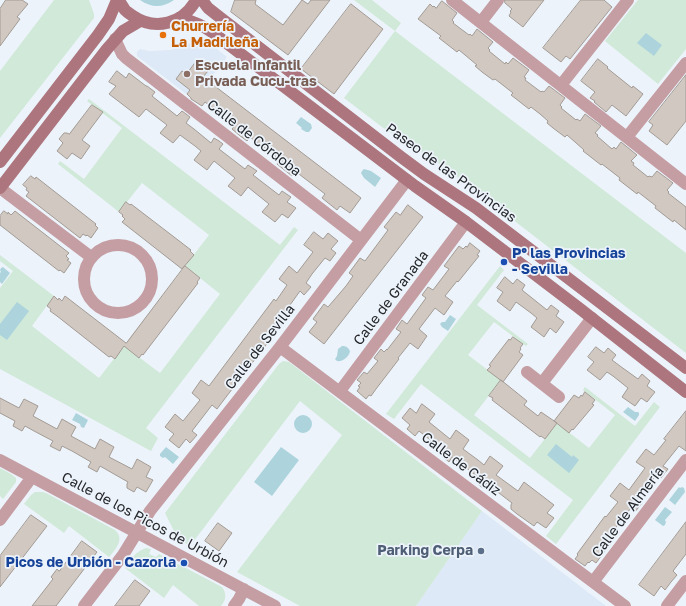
<!DOCTYPE html>
<html>
<head>
<meta charset="utf-8">
<style>
	body { margin:0 }
	canvas { display:block; background:#ecf3fb }
</style>
</head>
<body>
<canvas width="686" height="606"></canvas>
<script>
const c = document.querySelector('canvas').getContext('2d');
c.lineJoin = 'round';
function paint(path, color) {
  c.fillStyle = color;
  c.fill(path, 'evenodd');
}
function stroke(path, color, width, dash) {
  c.strokeStyle = color;
  c.lineWidth = width;
  c.lineCap = dash ? 'butt' : 'round';
  c.setLineDash(dash || []);
  c.stroke(path);
}
function write(font, color, halo, rows, align = 'center') {
  c.font = font + ' "Golos Text",sans-serif';
  c.lineWidth = 3.5;
  c.setLineDash([]);
  c.textBaseline = 'middle';
  c.strokeStyle = halo;
  c.fillStyle = color;
  for (const [text, x, y, turn = 0] of rows) {
    c.save();
    c.translate(x, y);
    c.rotate((+turn || 0) * Math.PI / 180);
    c.textAlign = isNaN(turn) ? turn : align;
    if (halo) c.strokeText(text, 0, 0);
    c.fillText(text, 0, 0);
    c.restore();
  }
}
const built = new Path2D(`
	M201 36 227 57 194 100 137 56V52L140 49 149 51 170 50 182 47 193 42Z
	M482 511 606 606H416Z`);
const green = new Path2D(`
	M54 0H89L94 14V18L0 138V71Z
	M354 0H372L401 23 395 31 686 253V353L447 169 382 127 344 98 395 31Z
	M638 0H686V49L658 84 605 41Z
	M89 99 280 245 294 227 298 230 146 428 158 438 151 451 0 369V288L13 271 0 261V255L54 296 32 326 99 378 124 346 160 373 220 294 185 266 209 235 142 183 119 212 58 164 60 161 84 179 122 128 87 101Z
	M500 266 504 270 477 305 528 344 526 346 494 322 468 355 501 380 474 415 530 458 557 423 589 448 615 415 583 390 585 387 635 426 654 402 660 407 556 544 546 536 573 500 421 384 394 419 386 414Z
	M283 361 289 362 482 511 416 606H300L237 572 342 435 300 401 190 546 183 542 185 539 175 533 165 513 279 364Z
	M0 468 11 474 16 478V482L3 499 0 496Z
	M35 492H43L46 493 115 530C125 539 116 549 109 557L69 526 64 533 24 504 31 495Z
	M146 548 151 549 149 554 156 557 159 554 222 587C227 594 226 600 221 606H199L173 585 164 598 125 568C130 560 136 551 146 548Z`);
const water = new Path2D(`
	M140 0H174C162 8 152 8 140 0Z
	M646 33 662 45 654 56 637 43Z
	M301 117 311 124 312 128 309 132H306L301 129 302 128 296 123Z
	M364 169 371 171 381 178 375 187 364 178 361 173 362 171Z
	M3 267 10 273 2 284 0 282V273L1 272 0 270 1 268Z
	M17 302 29 311 7 340 0 335V324Z
	M450 315 456 319 448 331 442 327 440 324 442 322H445Z
	M342 346C346 346 348 347 350 351 349 357 343 362 337 361L335 359 337 356 338 349Z
	M628 407 635 412H638L639 413V415L635 421 623 412Z
	M76 413 88 420 84 428 81 427 80 424 72 420Z
	M294 424a9 9 0 1 1 18 0a9 9 0 1 1-18 0Z
	M556 444 572 457 573 455 579 460 569 473 547 455Z
	M166 447 179 457 173 464 165 457 163 458 160 456V454Z
	M281 447 299 460 272 496 254 482Z
	M679 487 680 488 682 487 684 488 685 492 675 505 669 500Z
	M665 507 672 512 665 520 666 522 665 525 663 526 655 520Z`);
const building = new Path2D(`
	M6 0H22L28 4 17 17 20 19 0 46V9Z
	M235 0H256L255 4 283 25 302 0 308 4 311 0H330L288 55 231 12Z
	M505 0H544L523 27 509 16 511 12 510 11 512 9 505 3Z
	M581 0H604L612 7 570 59 566 56 561 62 543 48Z
	M442 1 457 13 452 20 454 22 453 23 469 35 470 34 472 36 477 29 493 42 488 48 490 50 489 51 505 64 506 62 508 64 513 58 529 70 524 77 526 78 525 80 541 92 542 91 544 92 549 86 565 98 560 105 562 107 561 108 576 120 577 119 580 121 585 114 601 126 595 133 598 135 597 136 612 149 614 147 616 149 621 142 637 155 631 161 634 163 633 165 648 177 649 176 652 177 657 171 673 183 667 190 669 192 668 193 686 207V230L674 220 673 222 655 208 656 206 638 192 637 194 619 180 620 178 602 164 601 165 583 151 584 150 575 142 567 135 565 137 553 128 547 123 548 121 540 114 531 107 529 109 511 95 513 93 495 79 493 80 482 72 475 66 477 65 459 50 457 52 439 38 441 36 418 19 430 4 433 7 434 6 436 8Z
	M351 4 383 29 334 94 301 69Z
	M598 59 608 67 607 68 632 88 633 86 643 94 626 116 612 105 606 112 594 102 595 101 590 98 595 92 581 81Z
	M196 62 208 71 203 77 361 198 350 213 340 206 337 210 322 198 325 194 295 171 292 176 277 164 280 160 250 137 247 141 239 135 232 129 235 125 205 102 202 106 191 99V98L187 94 190 90 176 79 182 71 186 74Z
	M117 71 126 78 129 73 146 86H147L155 92 152 96 177 116 182 111 190 117 186 123 194 129 211 143 214 138 219 141 223 144 219 149 245 169 248 165 257 171 253 175 279 195 282 191 291 197 287 202 296 208 288 218 282 214 275 222 262 212 269 204 254 192 248 187 241 196 228 186 235 178 214 161 207 170 194 160 201 151 195 146 180 135 173 143 160 133 167 125 146 109 139 117 109 94 116 86 109 82Z
	M686 75V121L667 145 649 131 653 125 649 122Z
	M92 105 103 112 82 140 90 146 81 159 72 153 67 159 57 151 63 143 59 139 64 133H67L69 134Z
	M31 176 35 179 36 177 96 224 95 225 98 228 91 238 87 235 86 236 83 234 80 238 26 196 29 192 26 190 27 188 23 185Z
	M126 202 130 205 131 204 191 250 190 251 194 255 182 269 122 222 125 219 122 216 123 215 119 212Z
	M408 205 423 217 324 344 309 332 317 322 313 319 324 304 328 307 346 286 353 276 349 273 360 258 365 261 388 230 384 227 396 212 400 215Z
	M4 211 8 214V212L11 215 15 211 69 253 66 256 69 259 67 260 71 263 64 273 60 270 59 271 0 225V216Z
	M314 232 323 239 328 233 338 241 331 249 336 253 330 261 325 258 312 274 306 283 311 287 304 295 300 291 285 312 289 315 223 401 217 409 212 405 192 431 197 435 190 443 186 439 179 448 169 440 174 434 165 427 175 414 183 421 200 400 192 393 201 380 209 386 274 299 276 301 287 285 279 279 289 266 297 273 313 252 304 245Z
	M470 243 480 251 477 255 479 256 458 282 457 281 445 296 453 302 444 315 435 308 419 329 427 336 418 349 410 343 398 358 399 359 376 389 371 396 369 395 366 399 357 391 360 387 358 386 361 383 357 380 364 372 367 374 378 361 374 358 381 349 384 352 387 349V350L401 332 396 329 402 320 407 324 426 298 422 295 428 287 433 290 449 269 444 266 459 246 463 249 466 246 467 247Z
	M185 266 200 278 197 282 198 283 156 338 143 355 142 354 139 358 124 346 115 359 111 356 109 357 57 316 50 311 51 309 47 306 54 296 58 300 59 298 62 301 65 296 126 343Z
	M505 277 513 284 517 279 525 285 522 290 547 310 551 305 559 311 556 316 564 322 556 333 550 328 544 337 531 327 537 318 531 313 516 302 510 311 497 301 503 292 497 288Z
	M513 337 523 344 520 348 521 349 519 352 523 355 503 382 487 370 491 366 489 365 509 339 510 340Z
	M596 347 604 353 608 348 616 355 612 360 620 366 638 379 642 374 650 381 647 386 655 392 647 402 641 398 635 406 622 397 628 388 613 376 607 372 600 380 587 370 594 362 588 357Z
	M501 380 527 401 524 405 538 416 541 412 557 423 545 439 541 436 540 437 492 400 493 398 489 396Z
	M585 392 595 400 592 404 594 405 573 430 572 429 569 433 554 421 574 395 579 398 581 395 582 396Z
	M0 398 19 408 24 399 38 406 33 416 57 429 62 419 76 427 71 436 95 449 100 439 114 447 109 457 132 469 137 459 151 467 146 477 153 480 146 492 137 487 134 492 127 488V484L128 482 100 466 97 472 88 467 91 462 72 451 62 446 60 451 50 446 53 441 34 431 25 426 22 431 13 426 15 421 0 413Z
	M422 404 435 414 429 422 450 439 456 430 469 440 463 449 478 460 484 465 490 456 503 466 496 475 518 491 524 482 554 505 547 513 554 518 546 528 537 522 534 526 517 514 511 509V505L512 503 486 483 483 488 479 485 475 481 478 477 452 457 449 462 441 455 444 451 419 431 415 436 407 429 410 425 402 418 410 408 416 413Z
	M686 411V451L679 446 663 466 668 469 661 478 657 474 637 500 642 503 635 512 631 508 617 526 615 529 619 532 596 563 592 560 589 563 588 562 585 566 575 559 578 555 577 554 605 516 606 517 618 502 610 496 620 483 629 490 645 468 636 462 646 449 654 455 666 440 664 439Z
	M31 515 47 526 0 587V556Z
	M686 522V554L673 571 677 575 671 582 665 590 661 586 654 596 639 585Z
	M218 523 232 533 219 551 205 541Z
	M82 541 97 552 56 606H32L53 579 51 577 57 569 59 571Z
	M135 580 150 591 139 606H115Z`);
const street = new Path2D(`
	M452 0 686 184
	M481 22 498 0
	M115 39 122 54 126 58 361 240
	M561 85 628 0
	M627 137 686 63
	M0 188 91 257
	M84 279a34 34 0 1 1 68 0a34 34 0 1 1-68 0Z
	M280 347 625 606
	M527 372 559 397
	M542 383 592 318
	M340 391 466 222
	M0 460 275 606
	M0 520 32 477
	M593 582 686 460
	M84 606 123 555 150 511 280 347 407 180
	M234 606 239 599 244 589
	M667 606 686 581`);
const secondary = new Path2D(`
	M118 0C121 3 123 7 125 10 127 12 130 14 133 16 155 31 183 24 196 0
	M202 0 208 8 222 19 401 157 424 174 476 208 686 368
	M181 18C192 21 202 25 212 32L415 186 466 222 579 308 686 392
	M0 162 98 35 109 19 117 0
	M0 188 107 49 123 31 140 21`);
const markers = [
	[163,35,4,"#e8710a"],
	[187,74,4,"#8d6e63"],
	[504,262,4,"#1a4fb4"],
	[481,551,4,"#5c6f8a"],
	[184,563,4,"#1a4fb4"]
];
const foodNames = [
	["Churrería",171,27],
	["La Madrileña",171,43]
];
const educationNames = [
	["Escuela Infantil",195,66],
	["Privada Cucu-tras",195,82]
];
const streetNames = [
	["Calle de Córdoba",254,138,38],
	["Paseo de las Provincias",451,173,36],
	["Calle de Granada",391,298,-53],
	["Calle de Sevilla",260,347,-52],
	["Calle de Cádiz",461,464,37],
	["Calle de Almería",628,512,-53],
	["Calle de los Picos de Urbión",145,520,28]
];
const transitNames = [
	["Pº las Provincias",512,254],
	["- Sevilla",512,270],
	["Picos de Urbión - Cazorla",176,563,"right"]
];
const serviceNames = [
	["Parking Cerpa",473,551]
];
paint(built, '#dde9f7');
paint(green, '#d1e9d8');
paint(water, '#add4dd');
paint(building, '#d0c8c1');
stroke(building, '#a39b94', 1);
stroke(street, '#c59ea4', 12);
stroke(secondary, '#ad767e', 12);
for (const [x, y, r, color] of markers) {
  const dot = new Path2D();
  dot.arc(x, y, r, 0, 2 * Math.PI);
  c.fillStyle = color;
  c.fill(dot);
  stroke(dot, '#ecf3fb', 1.5);
}
write('bold 14px', '#c56008', '#ecf3fb', foodNames, 'left');
write('bold 14px', '#785e54', '#ecf3fb', educationNames, 'left');
write('14px', '#242629', '#ecf3fb', streetNames);
write('bold 14px', '#164399', '#ecf3fb', transitNames, 'left');
write('bold 14px', '#4e5e75', '#ecf3fb', serviceNames, 'right');
</script>
</body>
</html>
